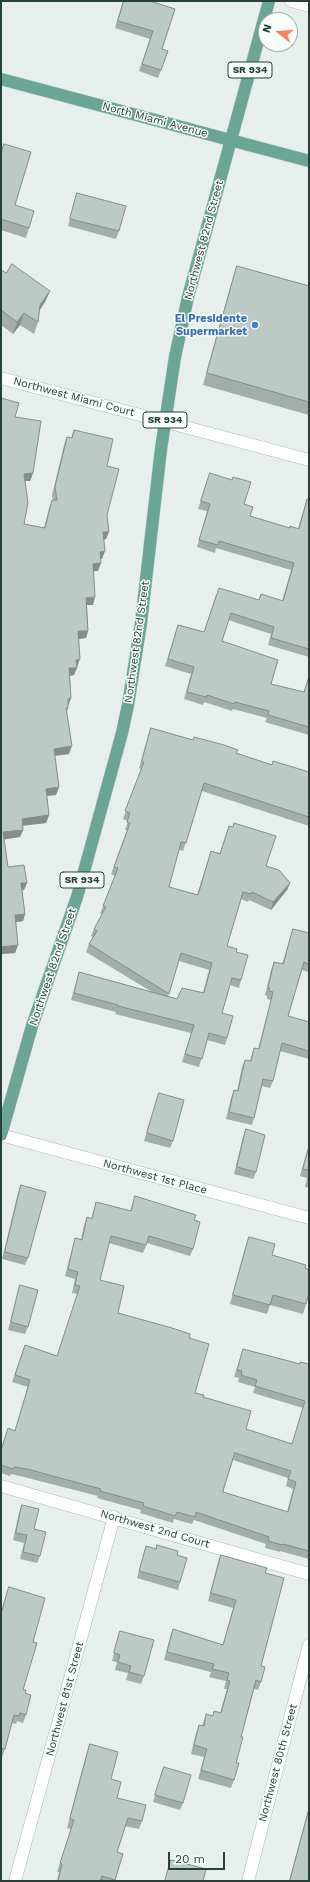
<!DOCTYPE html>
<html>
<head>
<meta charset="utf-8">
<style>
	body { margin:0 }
	#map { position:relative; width:310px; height:1882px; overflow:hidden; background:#e6efeb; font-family:"Work Sans",sans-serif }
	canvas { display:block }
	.frame { position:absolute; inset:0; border:2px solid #24423a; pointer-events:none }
	.north { position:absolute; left:258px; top:12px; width:40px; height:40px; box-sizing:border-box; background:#f7fbf9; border:1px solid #a3b1ad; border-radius:50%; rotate:287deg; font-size:11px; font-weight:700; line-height:16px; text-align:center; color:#24423a }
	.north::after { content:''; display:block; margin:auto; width:14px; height:18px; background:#f4845f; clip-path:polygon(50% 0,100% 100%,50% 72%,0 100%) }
	.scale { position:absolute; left:168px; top:1852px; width:57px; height:18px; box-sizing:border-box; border:2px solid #24423a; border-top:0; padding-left:5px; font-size:12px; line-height:14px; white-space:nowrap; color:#24423a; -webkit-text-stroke:3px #f7fbf9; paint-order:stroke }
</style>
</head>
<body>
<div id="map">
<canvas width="310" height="1882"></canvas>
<div class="frame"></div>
<div class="north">N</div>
<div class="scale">20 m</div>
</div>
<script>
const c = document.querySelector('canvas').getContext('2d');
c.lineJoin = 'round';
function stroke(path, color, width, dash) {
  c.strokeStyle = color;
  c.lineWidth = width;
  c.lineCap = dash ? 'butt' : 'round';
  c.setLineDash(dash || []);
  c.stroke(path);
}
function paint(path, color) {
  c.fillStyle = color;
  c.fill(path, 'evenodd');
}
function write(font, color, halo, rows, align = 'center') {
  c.font = font + ' "Work Sans",sans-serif';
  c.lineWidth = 3;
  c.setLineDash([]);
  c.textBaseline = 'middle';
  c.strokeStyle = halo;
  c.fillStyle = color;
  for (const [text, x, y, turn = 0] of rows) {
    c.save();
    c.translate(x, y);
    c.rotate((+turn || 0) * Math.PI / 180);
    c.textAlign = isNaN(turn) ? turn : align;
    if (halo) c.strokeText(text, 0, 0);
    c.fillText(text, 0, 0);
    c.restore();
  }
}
const minor = new Path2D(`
	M291 1 309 6
	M1 378 309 460
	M1 1135 309 1218
	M1 1486 309 1574
	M15 1881 114 1517
	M248 1881 309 1645`);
const major = new Path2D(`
	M1 79 309 161
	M1 1135 32 1026 77 897 122 733 128 705 141 623 161 449 175 357 188 297 269 1`);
const wall = new Path2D(`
	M123 1H150L162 49 168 51 158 78 139 71 150 39 115 28Z
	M4 144 15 205 29 228 26 238 1 230V153Z
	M77 193 119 231 116 239 68 226 75 200Z
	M237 266 309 286V415L203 385 233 278Z
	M1 270 6 273 50 291 45 302 39 311 38 322 34 334 20 325 13 334 1 325Z
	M15 417 33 473 30 481H25L24 524 44 528 49 508 52 500H53L52 495 64 445 67 437 71 438 74 430 107 466V515L106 539 104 540 102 559H100L98 571H94L93 605H87L88 631 86 638 79 639 77 667 74 675 70 676 71 698 68 705V708L67 712 69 754 55 756 59 787 56 795 47 796 49 815 46 823 22 826 23 830 20 837 4 839 8 867 24 890H22L25 914 23 921 16 922 18 945 15 953 1 954Z
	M210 473 244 504 250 516 290 528H298L307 499 309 500V657L268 645 271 634 228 620 222 641 271 684 304 692 309 675V735L265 722 267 718 233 709 232 711 204 702 203 705 184 699 191 674 165 666 178 625 204 632 216 595 259 600 282 601 291 570 216 548 215 553 197 547 207 511 198 509Z
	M151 728 236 753 272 765 309 772V826L202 791 183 851 179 850 169 887 197 895 211 851 220 853 229 826 266 866 290 883 287 890 271 910 249 900 248 902 241 899 227 946 236 952 241 980 239 988 230 985 222 1013 227 1038 225 1045 207 1040 199 1067 182 1062 191 1033 115 1014 116 1012 71 1000 79 972 152 992 86 952 89 944 93 937 91 936 94 929 102 914H100L115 876 111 874 127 830H125L128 821 123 819 141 769 139 768ZM179 961 209 970 203 992 177 999 168 996Z
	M293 929 309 933V972L302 970 288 1016 309 1022V1059L280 1051 273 1081 270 1088 262 1086 254 1118 252 1125 226 1119 231 1098 234 1090 237 1091 242 1067 245 1060 250 1061 254 1048 258 1049 271 1000 267 999V996L265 995 271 970 274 962 282 964Z
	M159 1093 173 1141 170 1148 144 1141Z
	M246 1129 256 1172 253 1179 234 1174 243 1137Z
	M309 1145V1188L305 1187 307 1178 300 1176Z
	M21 1185 28 1258 25 1265 2 1259 18 1193Z
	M135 1196 194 1220 193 1249 190 1256 147 1243 143 1253 109 1243 100 1280 118 1313 189 1338 195 1393 203 1397 246 1429 292 1444 303 1408 253 1393 255 1387 238 1382 239 1378 234 1377 243 1349 300 1364H309V1559L280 1551V1552L265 1548 266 1544 194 1520 192 1524 174 1519 173 1523 140 1513 141 1510 97 1498 98 1496 24 1477 11 1474 10 1476 1 1473V1449L15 1431 28 1387 12 1382 25 1345 57 1356 78 1294 72 1293 75 1279 65 1276 73 1245 75 1238 81 1239 84 1225 87 1217 91 1219 96 1202 130 1211ZM233 1460 288 1478 286 1486 293 1489 287 1512 223 1492Z
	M249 1237 272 1255 305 1268 306 1304 303 1314 270 1305 267 1314 230 1304 246 1246Z
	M20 1285 28 1327 25 1334 8 1330 18 1293Z
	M22 1505 34 1529 40 1556 37 1563 20 1559 24 1543 13 1540 19 1513Z
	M146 1546 177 1555 180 1582 178 1590 137 1578Z
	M221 1555 265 1573 261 1682 258 1690 254 1689 241 1737 236 1763 234 1780 231 1788 198 1779 204 1757 191 1754 196 1733 199 1725 202 1726 206 1714 213 1716 220 1713 227 1689H224L226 1681 209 1677 211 1672 164 1660 170 1637 173 1629 223 1645 233 1608 208 1601 218 1563Z
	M9 1587 33 1642 23 1690 25 1693 26 1715 23 1723 17 1721 16 1724 12 1723 5 1749 2 1758 1 1757V1612Z
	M120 1631 144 1676 141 1684 126 1680 128 1673 115 1670 117 1662 112 1661 118 1638Z
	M90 1744 111 1779 117 1798 142 1821 139 1829 125 1826 117 1852 123 1854 115 1881H57L59 1872H57L71 1829 67 1828 87 1752Z
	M164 1767 183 1803 180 1810 153 1802Z
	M309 1808V1881H289L308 1811Z
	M171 1860 203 1881H165Z`);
const shadedWall = new Path2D(`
	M50 291 45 302 36 316 40 305Z
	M24 313 20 325 13 334 17 322Z
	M33 473 30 481H22L24 474Z
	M103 532H109L106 539 100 540Z
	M105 551 102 559H97L100 552Z
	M101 563 98 571H91L93 564Z
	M95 597 93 605H83L86 598Z
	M78 631H88L86 638 76 639Z
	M80 659 77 667 76 660Z
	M69 668H77L74 675 67 676Z
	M71 698 68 706V699Z
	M72 746 69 754 52 756 54 749Z
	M59 787 56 795 43 796 46 789Z
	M49 815 46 823 19 826 22 819Z
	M23 830 20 837 1 840 3 832Z
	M21 883H27L24 890 18 891Z
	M290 883 287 890 271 910 273 902Z
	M25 914 23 921 12 923 15 915Z
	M18 945 15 953 1 954V947Z`);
const building = new Path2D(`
	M124 1H150L175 9 162 49 168 51 161 70 142 64 153 31 118 21Z
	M4 144 31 152 15 205 34 211 29 228 1 219V155Z
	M77 193 126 206 119 231 70 219Z
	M12 264 50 291 40 305 38 322 24 313 17 322 1 310V270L6 273Z
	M237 266 309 286V402L207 373Z
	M1 398 19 403 15 417 41 421 33 473 24 474 28 503 24 524 45 528 52 500H57L55 487 67 437 72 438 74 430 113 439 107 466 119 469 107 515 109 532H103L105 551 100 552 101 563 93 564 95 597 86 598 88 631H78L80 659 76 660 77 668H69L71 698 68 699V708H66L72 746 54 749 59 787 46 789 49 815 22 819 23 830 3 832 8 867 24 865 27 883H21L25 914 15 915 18 945 1 947Z
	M210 473 232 480 233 477 251 482 244 504 253 507 250 516 290 528V526L299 529 307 499 309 500V649L271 638 274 627 231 613 222 641 278 660 271 684 304 692 309 677V727L268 715 269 711 235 702 234 704 207 695 206 697 187 692 194 667 168 659 178 625 204 632 219 588 259 600 261 594 283 601 294 563 219 541 218 545 199 540 210 504 201 501Z
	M151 728 193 740 194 737 224 745 238 750 236 753 272 765 273 761 309 772V817L204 783 186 843 181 842 169 887 198 895 211 851 220 854 229 826 233 827 234 823 276 836 266 866 279 870 290 883 273 902 252 892 251 894 243 892 227 946 237 949 236 952 248 955 241 980 232 978 222 1013 233 1016 227 1038 209 1033 202 1059 185 1054 194 1025 118 1006V1005L74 993 79 972 177 999 182 988 204 993 212 963 181 953 169 994 89 944 97 931 94 929 106 907 103 906 118 868 114 867 130 823 127 822 130 813 125 811 144 762 142 761Z
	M293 929 309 933V964L304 962 288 1016 309 1022V1051L282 1043 273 1081 263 1079 254 1118 229 1112 234 1090 238 1091 245 1060 251 1061 254 1048 259 1049 273 992 269 991 270 988H268L274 962 283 964Z
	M159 1093 184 1100 173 1141 147 1133Z
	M246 1129 265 1135 256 1172 237 1167Z
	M309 1147V1170L303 1169Z
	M21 1185 46 1192 28 1258 5 1252Z
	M135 1196 196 1215 194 1220 200 1222 193 1249 149 1236 146 1245 111 1236 100 1280 124 1286 118 1313 172 1328 190 1334 189 1338 209 1344 195 1393 204 1395 203 1397 251 1411 246 1429 292 1444 305 1401 255 1386 257 1380 241 1375 242 1371 237 1370 243 1349 300 1364V1362L309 1364V1551L283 1544 282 1545 268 1541 269 1537 196 1512 195 1517 177 1512 175 1516 143 1506 144 1503 100 1491 101 1489 27 1469 14 1467 13 1469 1 1465V1450L8 1428 15 1431 30 1380 15 1375 25 1345 57 1356 80 1286 75 1285 78 1272 68 1269 75 1238 82 1240 87 1217 92 1219 96 1202 131 1211ZM235 1453 291 1471 288 1479 296 1482 288 1512 223 1492Z
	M249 1237 275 1244 272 1255 306 1265 305 1268 309 1270V1293L306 1304 273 1295 270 1305 233 1295Z
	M20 1285 38 1290 28 1327 11 1322Z
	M22 1505 39 1509 34 1529 46 1532 40 1556 23 1552 27 1535 16 1533Z
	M157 1545 178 1551 177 1555 187 1558 180 1582 139 1571 146 1546 156 1549Z
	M221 1555 267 1568 265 1573 284 1578 261 1666 265 1667 261 1682 256 1680 241 1737H243L236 1763H239L234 1780 201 1770 207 1749 194 1745 199 1725 204 1726 206 1714 213 1716 214 1711 221 1713 230 1681 227 1680 229 1673 212 1669 214 1664 167 1652 173 1629 223 1645 236 1600 211 1593Z
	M9 1587 45 1598 33 1642 37 1643 23 1690H26L25 1693 31 1695 26 1715 20 1713 19 1716 14 1715 5 1749 1 1748V1614Z
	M120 1631 154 1640 144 1676 129 1672 131 1666 118 1662 120 1655 114 1653Z
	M90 1744 118 1752 111 1779 121 1782 117 1798 146 1805 142 1821 128 1818 117 1852 123 1854 115 1880 102 1876 100 1881H58L62 1864 60 1863 74 1820 70 1819Z
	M164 1767 191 1775 183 1803 155 1795Z
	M309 1809V1881H290Z
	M171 1860 206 1869 203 1881H165Z`);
const markers = [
	[255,325,4,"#3f7fe0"]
];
const shields = [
	[250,70,44],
	[165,420,44],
	[82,880,44]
];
const shieldNames = [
	["SR 934",250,70],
	["SR 934",165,420],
	["SR 934",82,880]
];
const streetNames = [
	["North Miami Avenue",155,120,15],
	["Northwest 82nd Street",204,240,-75],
	["Northwest Miami Court",74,397,15],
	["Northwest 82nd Street",137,642,-82],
	["Northwest 82nd Street",53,967,-71],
	["Northwest 1st Place",155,1177,15],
	["Northwest 2nd Court",155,1529,16],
	["Northwest 81st Street",65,1699,-75],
	["Northwest 80th Street",278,1763,-75]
];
const shopNames = [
	["El Presidente",247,319],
	["Supermarket",247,332]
];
stroke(minor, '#a8b8b2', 13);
stroke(major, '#c2cac8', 13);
stroke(minor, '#fff', 12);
stroke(major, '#6aa596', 12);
paint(wall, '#a1aea9');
paint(shadedWall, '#838d89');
paint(building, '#bbcac4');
stroke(building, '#838d89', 1);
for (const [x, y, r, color] of markers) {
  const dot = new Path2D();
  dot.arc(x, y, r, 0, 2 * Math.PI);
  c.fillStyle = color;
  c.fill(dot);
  stroke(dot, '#f7fbf9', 1.5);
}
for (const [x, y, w] of shields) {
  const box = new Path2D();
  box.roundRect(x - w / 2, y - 8, w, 16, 3);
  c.fillStyle = '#f7fbf9';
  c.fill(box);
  stroke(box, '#24423a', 1);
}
write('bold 10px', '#24423a', null, shieldNames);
write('11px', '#24423a', '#f7fbf9', streetNames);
write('bold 11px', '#366cbe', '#f7fbf9', shopNames, 'right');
</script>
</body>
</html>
